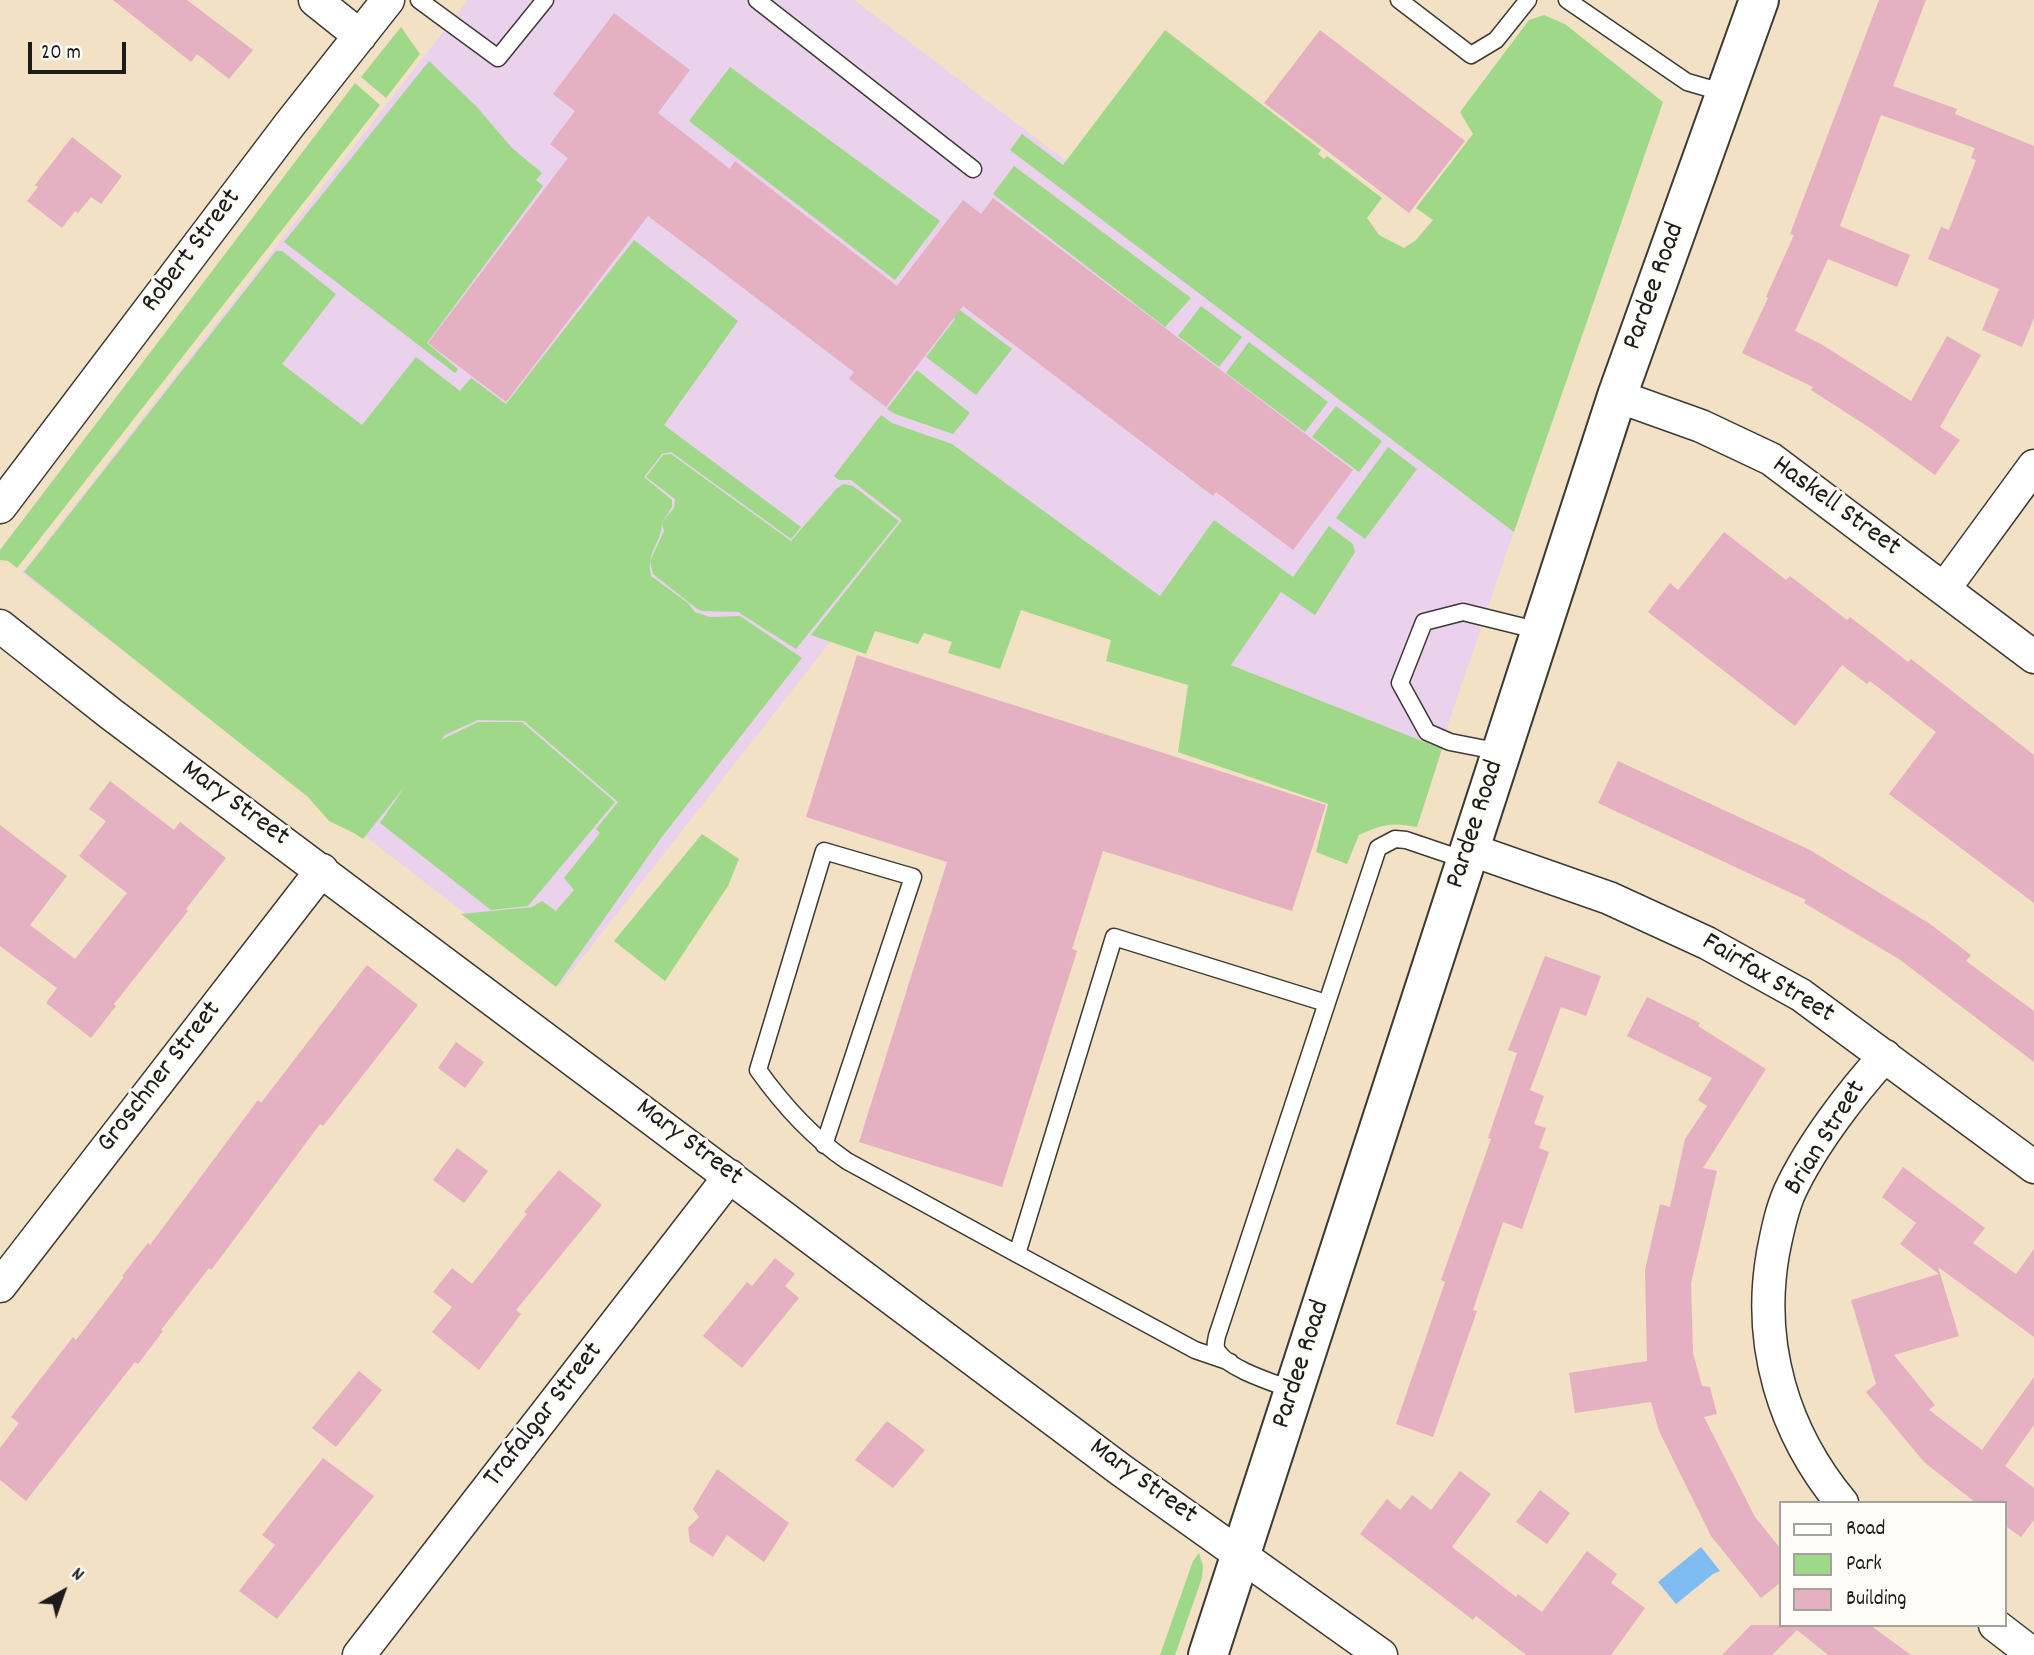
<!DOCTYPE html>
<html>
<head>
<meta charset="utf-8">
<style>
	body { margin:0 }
	#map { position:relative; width:2034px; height:1655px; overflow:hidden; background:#f2e1c4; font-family:Dekko,sans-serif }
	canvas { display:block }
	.legend { position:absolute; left:1779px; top:1501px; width:228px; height:126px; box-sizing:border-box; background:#fdfcf7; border:2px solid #a3a29f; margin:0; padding:9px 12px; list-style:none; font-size:21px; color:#1c1c1c }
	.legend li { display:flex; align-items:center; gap:14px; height:35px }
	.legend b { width:35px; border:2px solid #a3a29f }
	.north { position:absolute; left:28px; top:1557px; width:70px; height:70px; -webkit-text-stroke:5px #fdfcf7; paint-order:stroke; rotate:40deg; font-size:19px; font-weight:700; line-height:28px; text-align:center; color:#1c1c1c }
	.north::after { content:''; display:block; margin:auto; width:24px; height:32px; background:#1c1c1c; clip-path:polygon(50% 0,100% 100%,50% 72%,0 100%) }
	.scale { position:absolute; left:28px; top:42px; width:98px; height:32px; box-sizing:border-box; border:4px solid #1c1c1c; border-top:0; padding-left:9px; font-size:21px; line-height:24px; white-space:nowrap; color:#1c1c1c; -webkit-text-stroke:5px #fdfcf7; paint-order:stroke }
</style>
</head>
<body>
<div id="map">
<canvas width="2034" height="1655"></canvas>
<ul class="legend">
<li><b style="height:9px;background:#fff"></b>Road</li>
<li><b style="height:19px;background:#a0d88a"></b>Park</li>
<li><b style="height:19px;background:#e5b0c2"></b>Building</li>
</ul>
<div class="north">N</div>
<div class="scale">20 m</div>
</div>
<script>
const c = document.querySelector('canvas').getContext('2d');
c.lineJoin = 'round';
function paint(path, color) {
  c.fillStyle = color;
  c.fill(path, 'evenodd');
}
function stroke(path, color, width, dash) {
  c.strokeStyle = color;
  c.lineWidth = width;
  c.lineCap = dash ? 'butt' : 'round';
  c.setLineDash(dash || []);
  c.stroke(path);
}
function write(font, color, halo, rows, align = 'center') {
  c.font = font + ' Dekko,sans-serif';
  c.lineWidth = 6;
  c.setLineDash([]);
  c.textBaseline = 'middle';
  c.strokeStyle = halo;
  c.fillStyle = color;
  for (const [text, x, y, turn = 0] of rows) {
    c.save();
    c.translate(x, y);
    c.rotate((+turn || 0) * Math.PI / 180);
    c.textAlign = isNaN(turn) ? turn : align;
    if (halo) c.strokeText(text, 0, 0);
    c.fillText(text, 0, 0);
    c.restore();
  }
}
const built = new Path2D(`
	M468 0H854L1522 507 1415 821 1095 586 885 572 560 986 22 573Z`);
const green = new Path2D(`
	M1544 15 1565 24 1663 102 1514 532 1010 150 1022 134 1063 165 1165 30 1321 150 1318 154 1324 159 1327 156 1382 198 1367 218 1379 235 1404 248 1416 240 1433 220 1416 208 1473 134 1460 112 1529 20Z
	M401 27 420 54 386 98 361 77Z
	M429 61 476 106 512 148 542 173 536 180 543 186 427 343 458 369 455 373 284 242Z
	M730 67 940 221 895 280 689 121Z
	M355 83 380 105 17 568 8 561 0 560V550Z
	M1014 166 1191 298 1165 327 993 194Z
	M634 240 738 321 664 425 801 527 791 539 671 452 662 454 644 477 672 500V507L662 522 674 508 675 499 646 477 663 455 671 454 791 541 837 488 844 484 853 486 899 521 796 649 738 612 702 611 696 608 653 574 650 561 664 531 662 524C660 546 646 551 651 576L688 603 695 612 710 617 740 616 802 658 661 838 556 987 461 914 532 907 542 901 556 911 574 890 564 878 600 833 596 829 618 802 524 721 478 720 445 735 441 740 478 722H522L615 802 528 906 491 910 380 823 405 786 363 839 354 833 329 821 308 797 24 572 276 251H282L336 294 282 364 362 425 416 357 460 391 471 378 506 404Z
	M1201 306 1242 337 1219 367 1178 336Z
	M957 308 1012 349 976 395 926 357 955 319 951 315Z
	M1249 342 1328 402 1305 432 1226 373Z
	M917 370 970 413 953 434 895 414 887 409Z
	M1336 406 1382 441 1359 472 1312 437Z
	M881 415 892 423 952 444 1160 596 1214 520 1293 577 1329 526 1353 544 1355 552 1315 615 1281 592 1231 665 1442 749 1417 827C1391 822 1383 824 1359 835L1347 864 1316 852 1328 804 1178 752 1188 685 1106 661 1111 640 1021 610 1000 669 948 653 952 642 924 633 918 644 875 631 866 654 811 635 902 520 851 480H839L834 476Z
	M1388 447 1417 469 1365 539 1336 518Z
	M702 834 739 859 728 886 665 981 614 941Z
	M1199 1553 1203 1566 1202 1578 1175 1655H1160L1193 1561Z`);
const water = new Path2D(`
	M1701 1547 1720 1571 1713 1574 1676 1604 1658 1582Z`);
const building = new Path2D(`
	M113 0H187L253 50 229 79 197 54 191 62Z
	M1879 0H1926L1893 86 1957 109 1955 114 2034 146V318L2022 347 1982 330 1999 289 1928 259 1941 227 1949 230 1976 160 1971 158 1975 148 1881 115 1840 226 1910 255 1897 287 1828 259 1795 331 1821 344 1911 401 1947 336 1981 355 1940 427 1960 440 1935 475 1870 428 1811 390 1813 387 1742 353 1768 298 1766 297 1794 235 1790 234Z
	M614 13 690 70 658 113 730 169 735 161 897 286 963 200 981 214 993 198 1353 470 1293 550 1216 492 1213 496 963 306 886 407 849 379 854 372 648 216 506 402 428 343 568 158 550 144 575 111 553 94Z
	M1320 30 1465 141 1409 213 1264 103Z
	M72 137 122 176 101 204 91 197 78 213 75 211 62 228 27 201 38 187 35 185Z
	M1724 532 1786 580 1790 576 1847 620 1850 617 1908 662 1911 659 2034 755V903L1889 794 1936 732 1870 681 1867 684 1842 665 1795 726 1648 612 1670 583 1678 590Z
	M857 655 1326 805 1292 911 1103 851 1072 949 1077 951 1002 1187 859 1142 947 862 806 817Z
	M1618 761 1810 850 1930 924 1971 955 1966 961 2034 1011V1062L1899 959 1804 903 1806 900 1598 803Z
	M110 781 174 830 180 822 226 858 186 909 188 911 114 1004 116 1006 91 1038 46 1003 57 988 0 946V825L67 876 30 925 75 959 127 893 79 856 106 821 89 809Z
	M1545 956 1601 976 1586 1016 1561 1007 1530 1090 1544 1096 1534 1124 1546 1128 1539 1148 1549 1152 1522 1229 1503 1222 1473 1310 1477 1311 1433 1437 1396 1424 1445 1282 1441 1280 1491 1139 1488 1138 1517 1053 1508 1050Z
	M367 965 418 1005 323 1126 320 1124 236 1237 211 1270 209 1268 161 1330 163 1331 138 1364 135 1362 26 1501 0 1480V1448L19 1423 11 1417 73 1337 76 1340 124 1277 122 1276 148 1243 150 1245 258 1100 261 1103Z
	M1647 997 1700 1023 1698 1026 1766 1069 1703 1168 1717 1171 1691 1283 1693 1353 1702 1386 1710 1387 1717 1414 1704 1417 1755 1517 1780 1548V1583L1761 1598 1711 1536 1659 1431 1651 1402 1575 1413 1569 1373 1647 1361 1645 1270 1660 1204 1670 1207 1685 1139 1707 1106 1698 1100 1712 1078 1627 1036Z
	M456 1042 484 1062 465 1088 438 1068Z
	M457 1148 488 1171 464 1203 433 1180Z
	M1903 1167 1985 1228 1973 1243 2016 1274 2034 1249V1337L1938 1267 1959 1336 1894 1355 1935 1405 1929 1410 1982 1450 2034 1377V1425L2005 1466 2034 1488V1520L2021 1537 2004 1525V1503H1976L1924 1462 1866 1392 1876 1384 1851 1300 1939 1274 1900 1244 1916 1223 1882 1197Z
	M559 1170 602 1205 516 1310 521 1314 479 1370 432 1332 452 1307 433 1292 452 1268 472 1284 527 1214 524 1212Z
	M775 1258 795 1274 785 1286 799 1298 742 1368 703 1336 747 1282 752 1286Z
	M359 1371 382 1390 336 1447 312 1428Z
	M887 1421 925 1450 893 1488 855 1460Z
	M323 1458 374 1496 277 1619 239 1591 275 1545 262 1535Z
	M717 1469 789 1523 764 1562 727 1535 713 1557 690 1542 688 1528 699 1517 693 1509Z
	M1460 1471 1491 1494 1452 1547 1516 1597 1518 1594 1542 1612 1587 1551 1617 1574 1611 1583 1645 1608 1611 1655H1526L1476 1616 1473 1620 1360 1534 1387 1499 1400 1510 1412 1495 1431 1510Z
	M1540 1490 1570 1513 1547 1544 1516 1522Z
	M1751 1625H1870L1911 1655H1828L1797 1630 1772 1655H1722Z`);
const lane = new Path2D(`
	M419 0 498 58 545 0
	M757 0 973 169
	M1399 0 1471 55 1496 40 1528 0
	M1567 0 1687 82 1725 93
	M1501 752 1450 742 1427 732 1400 683 1424 622 1463 612 1540 631
	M824 1145 913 877 824 851 758 1070C783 1105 812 1137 847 1161L1017 1254
	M1230 1362 1195 1350 1017 1254 1114 937 1326 1003
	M1295 1391C1275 1383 1230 1370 1218 1352 1214 1347 1216 1342 1217 1336L1378 848 1395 839 1406 840 1465 860`);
const street = new Path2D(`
	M315 0 360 36
	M1617 396 1701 426 1771 459 2034 657
	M0 507 290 124 388 0
	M1944 589 2034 466
	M0 626 111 714 1121 1470 1381 1655
	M1469 849 1609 898 1707 943 1801 995 2034 1167
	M0 1286 322 870
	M1842 1503C1783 1432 1757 1344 1773 1253 1777 1233 1781 1211 1790 1191 1811 1146 1851 1093 1885 1056
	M1995 1625 2034 1655
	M359 1655 730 1176`);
const secondary = new Path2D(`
	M1208 1655 1617 396 1759 0`);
const streetNames = [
	["Robert Street",193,252,-53],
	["Pardee Road",1656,287,-70],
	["Haskell Street",1835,508,36],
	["Mary Street",234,805,36],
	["Pardee Road",1477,825,-72],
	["Fairfax Street",1767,980,31],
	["Groschner Street",161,1078,-52],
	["Brian Street",1827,1139,-58],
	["Mary Street",688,1144,37],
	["Pardee Road",1303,1365,-72],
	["Trafalgar Street",545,1416,-52],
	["Mary Street",1142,1483,36]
];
paint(built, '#ead1ec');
paint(green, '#a0d88a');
paint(water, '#7fbcf2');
paint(building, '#e5b0c2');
stroke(lane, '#3c3a35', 19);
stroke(street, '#3c3a35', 35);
stroke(secondary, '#3c3a35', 42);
stroke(lane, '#fff', 16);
stroke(street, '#fff', 32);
stroke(secondary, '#fff', 38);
write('28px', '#1c1c1c', '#fdfcf7', streetNames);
</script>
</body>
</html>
